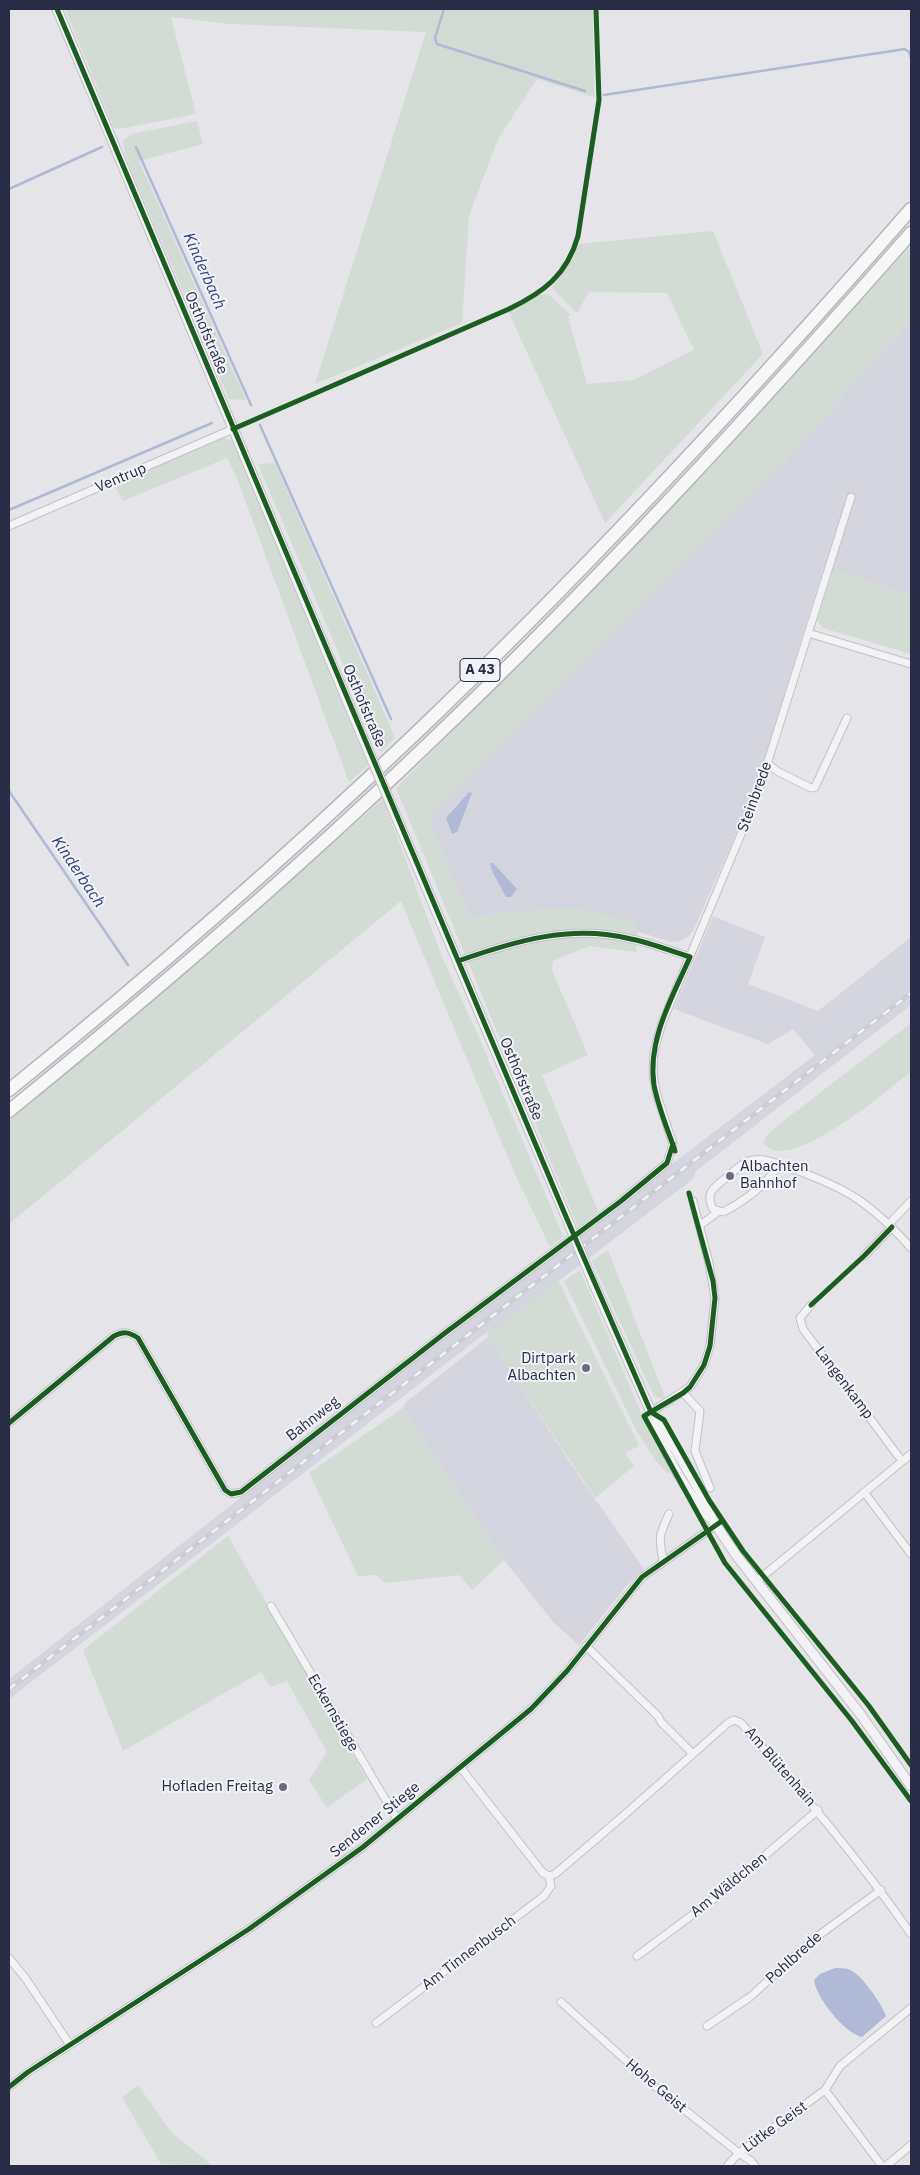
<!DOCTYPE html>
<html>
<head>
<meta charset="utf-8">
<style>
	body { margin:0 }
	#map { position:relative; width:920px; height:2175px; overflow:hidden; background:#e4e4e9; font-family:"IBM Plex Sans",sans-serif }
	canvas { display:block }
	.frame { position:absolute; inset:0; border:10px solid #282c45; pointer-events:none }
</style>
</head>
<body>
<div id="map">
<canvas width="920" height="2175"></canvas>
<div class="frame"></div>
</div>
<script>
const c = document.querySelector('canvas').getContext('2d');
c.lineJoin = 'round';
function paint(path, color) {
  c.fillStyle = color;
  c.fill(path, 'evenodd');
}
function stroke(path, color, width, dash) {
  c.strokeStyle = color;
  c.lineWidth = width;
  c.lineCap = dash ? 'butt' : 'round';
  c.setLineDash(dash || []);
  c.stroke(path);
}
function write(font, color, halo, rows, align = 'center') {
  c.font = font + ' "IBM Plex Sans",sans-serif';
  c.lineWidth = 4;
  c.setLineDash([]);
  c.textBaseline = 'middle';
  c.strokeStyle = halo;
  c.fillStyle = color;
  for (const [text, x, y, turn = 0] of rows) {
    c.save();
    c.translate(x, y);
    c.rotate((+turn || 0) * Math.PI / 180);
    c.textAlign = isNaN(turn) ? turn : align;
    if (halo) c.strokeText(text, 0, 0);
    c.fillText(text, 0, 0);
    c.restore();
  }
}
const built = new Path2D(`
	M911 319V596L824 566 753 795 694 929 689 936 680 941 671 942 636 931 637 922 518 911 470 918 428 819 782 464Z
	M713 916 765 937 748 984 818 1011 911 937V1005L696 1171 693 1179 493 1331 487 1332 9 1699V1679L474 1315 815 1055 793 1029 768 1044 674 1009Z
	M488 1337 579 1476 644 1569 628 1584 579 1645 554 1623 504 1560 403 1408 405 1403Z`);
const green = new Path2D(`
	M65 9H593L594 97 537 79 498 139 469 216 462 323 315 384 426 32 229 24 171 17 196 114 119 129 114 128Z
	M197 121 203 144 139 161 246 400 229 399 126 158 123 141 131 134Z
	M713 231 763 354 605 523 508 311 538 295 548 294 571 315 568 317 587 384 634 380 694 350 667 293 589 292 577 313 554 290 552 287 566 268 578 244Z
	M911 246V319L782 464 429 819 470 918 518 911 570 907 637 922 636 952 589 946 553 961 552 970 588 1055 542 1075 598 1211 578 1227 396 788 553 630 650 528Z
	M221 437 233 441 368 765 349 782 238 481 227 458 123 501 114 485Z
	M275 463 395 737 381 753 258 464Z
	M833 569 911 596V654L823 628 817 620Z
	M383 799 442 957 478 1035 563 1236 550 1247 514 1172 401 901 9 1224V1119L213 950Z
	M911 1023V1072C888 1089 788 1177 763 1143L767 1135 782 1122Z
	M608 1250 666 1400 654 1396 592 1261Z
	M580 1270 644 1420 671 1471 668 1474 653 1457 636 1430 564 1281Z
	M558 1280 639 1446 625 1453 634 1466 595 1498 488 1337 487 1332 493 1331Z
	M403 1408 504 1560 472 1590 459 1575 385 1583 376 1575 358 1576 309 1473Z
	M228 1536 367 1779 327 1808 309 1780 327 1752 287 1681 270 1687 261 1672 123 1751 83 1650Z
	M138 2085 171 2132 213 2166 161 2164 122 2097Z`);
const water = new Path2D(`
	M469 792 472 793 457 832 452 834 446 818Z
	M490 863H493L517 889 511 897H506L492 871Z
	M835 1968C839 1968 844 1968 848 1969 860 1972 882 2004 886 2016L862 2037C844 2033 816 1997 814 1980L820 1974Z`);
const stream = new Path2D(`
	M444 9 435 38 437 44 585 91
	M604 95 905 49 909 52 911 58
	M136 147 251 405
	M9 189 102 147
	M260 425 391 719
	M9 510 212 423
	M9 791 128 965`);
const minor = new Path2D(`
	M9 526 233 429
	M808 633 911 664
	M767 763 777 771 811 788 815 787 847 718
	M458 961C515 941 571 924 631 939 651 943 671 951 690 957
	M779 1164C768 1184 743 1202 723 1212L713 1209C706 1195 711 1190 722 1181 731 1174 742 1162 753 1160 766 1158 778 1164 790 1168 847 1188 871 1203 911 1248
	M889 1224 911 1201
	M699 1226 718 1212
	M864 1256 892 1227
	M811 1305 800 1318 803 1329 902 1461
	M683 1393 700 1411 695 1451 710 1488
	M651 1412 690 1387 704 1365 710 1346 715 1298 709 1263 693 1201
	M9 1423 114 1336C124 1331 129 1332 138 1338L225 1490 231 1494 241 1492 445 1333 621 1201 667 1163 673 1144 656 1092 653 1073 654 1051 662 1023 757 796 851 497
	M864 1492 911 1554
	M663 1561C659 1535 658 1538 669 1514
	M757 1581 911 1454
	M271 1606 397 1819
	M586 1646 658 1716 661 1722 693 1754 728 1723 734 1720 741 1723C801 1791 859 1859 911 1934
	M460 1767 543 1873 549 1876
	M549 1876 555 1874 622 1817 693 1754
	M637 1956 719 1895 818 1810
	M9 1958 26 1979 70 2045
	M561 2002 652 2084 739 2153 751 2161 755 2166
	M376 2023 544 1896 551 1886 549 1876
	M707 2026 750 1997 815 1938 881 1890
	M9 2087 28 2072 249 1929 363 1847 531 1709 567 1671 642 1577 716 1525
	M825 2090 882 2166
	M727 2166 739 2153 825 2090 840 2066 911 2008
	M886 2166 911 2145`);
const tertiary = new Path2D(`
	M57 9 362 736
	M398 821 567 1219
	M593 1282 651 1412C659 1444 687 1495 710 1518
	M651 1412 663 1428 706 1502 713 1521 736 1555 861 1715 911 1786`);
const motorway = new Path2D(`
	M9 1090C149 977 284 859 414 735 589 568 753 390 911 209
	M9 1111C153 994 294 873 428 744 598 582 756 409 911 233`);
const rail = new Path2D(`
	M9 1689 911 993`);
const tertiaryBridge = new Path2D(`
	M362 736 398 821
	M567 1219 593 1282`);
const cycleway = new Path2D(`
	M57 9 567 1219 651 1412
	M233 429 509 309C544 292 567 275 578 236L599 100 596 9
	M458 961C515 941 571 924 631 939 651 943 671 951 690 957 673 996 647 1040 654 1085 658 1107 668 1130 675 1151
	M689 1193 713 1281 715 1298 710 1346 704 1365 690 1387 683 1393 644 1416 725 1563 852 1721 911 1801
	M811 1305 864 1256 892 1227
	M651 1412 664 1420 709 1500 743 1551 869 1706 911 1765
	M9 1423 114 1336C124 1331 129 1332 138 1338L225 1490 231 1494 241 1492 445 1333 621 1201 667 1163 673 1144
	M9 2087 28 2072 249 1929 363 1847 531 1709 567 1671 642 1577 722 1521`);
const markers = [
	[730,1176,5,"#6a6c7e"],
	[586,1368,5,"#6a6c7e"],
	[283,1787,5,"#6a6c7e"]
];
const shields = [
	[480,670,40]
];
const shieldNames = [
	["A 43",480,670]
];
const streetNames = [
	["Osthofstraße",206,333,67],
	["Ventrup",121,478,-23],
	["Osthofstraße",364,706,67],
	["Steinbrede",755,797,-70],
	["Osthofstraße",521,1079,67],
	["Langenkamp",844,1383,53],
	["Bahnweg",313,1419,-38],
	["Eckernstiege",333,1713,60],
	["Am Blütenhain",780,1767,49],
	["Sendener Stiege",375,1820,-39],
	["Am Wäldchen",729,1885,-39],
	["Am Tinnenbusch",469,1953,-37],
	["Pohlbrede",794,1958,-42],
	["Hohe Geist",656,2086,40],
	["Lütke Geist",775,2127,-36]
];
const poiNames = [
	["Albachten",740,1167,"left"],
	["Bahnhof",740,1184,"left"],
	["Dirtpark",576,1359],
	["Albachten",576,1376],
	["Hofladen Freitag",273,1787]
];
const waterNames = [
	["Kinderbach",204,271,66],
	["Kinderbach",78,872,56]
];
paint(built, '#d4d5de');
paint(green, '#d2dcd4');
paint(water, '#b0bad6');
stroke(stream, '#b0bad6', 2.5);
stroke(minor, '#c1c1c7', 9);
stroke(tertiary, '#c1c1c7', 11);
stroke(motorway, '#b6b7be', 15);
stroke(minor, '#f3f3f6', 7);
stroke(tertiary, '#f3f3f6', 9);
stroke(motorway, '#f7f7f7', 12);
stroke(rail, '#cccdd1', 4.5);
stroke(rail, '#f2f3f8', 2.5, [8]);
stroke(tertiaryBridge, '#c1c1c7', 11, []);
stroke(tertiaryBridge, '#f3f3f6', 9);
stroke(cycleway, '#1b5e20', 5);
for (const [x, y, r, color] of markers) {
  const dot = new Path2D();
  dot.arc(x, y, r, 0, 2 * Math.PI);
  c.fillStyle = color;
  c.fill(dot);
  stroke(dot, '#f2f3f8', 2);
}
for (const [x, y, w] of shields) {
  const box = new Path2D();
  box.roundRect(x - w / 2, y - 11.5, w, 23, 4);
  c.fillStyle = '#f2f3f8';
  c.fill(box);
  stroke(box, '#282c45', 1);
}
write('bold 14px', '#282c45', null, shieldNames);
write('15px', '#282c45', '#f2f3f8', streetNames);
write('15px', '#282c45', '#f2f3f8', poiNames, 'right');
write('italic 16px', '#2f407c', '#f2f3f8', waterNames);
</script>
</body>
</html>
